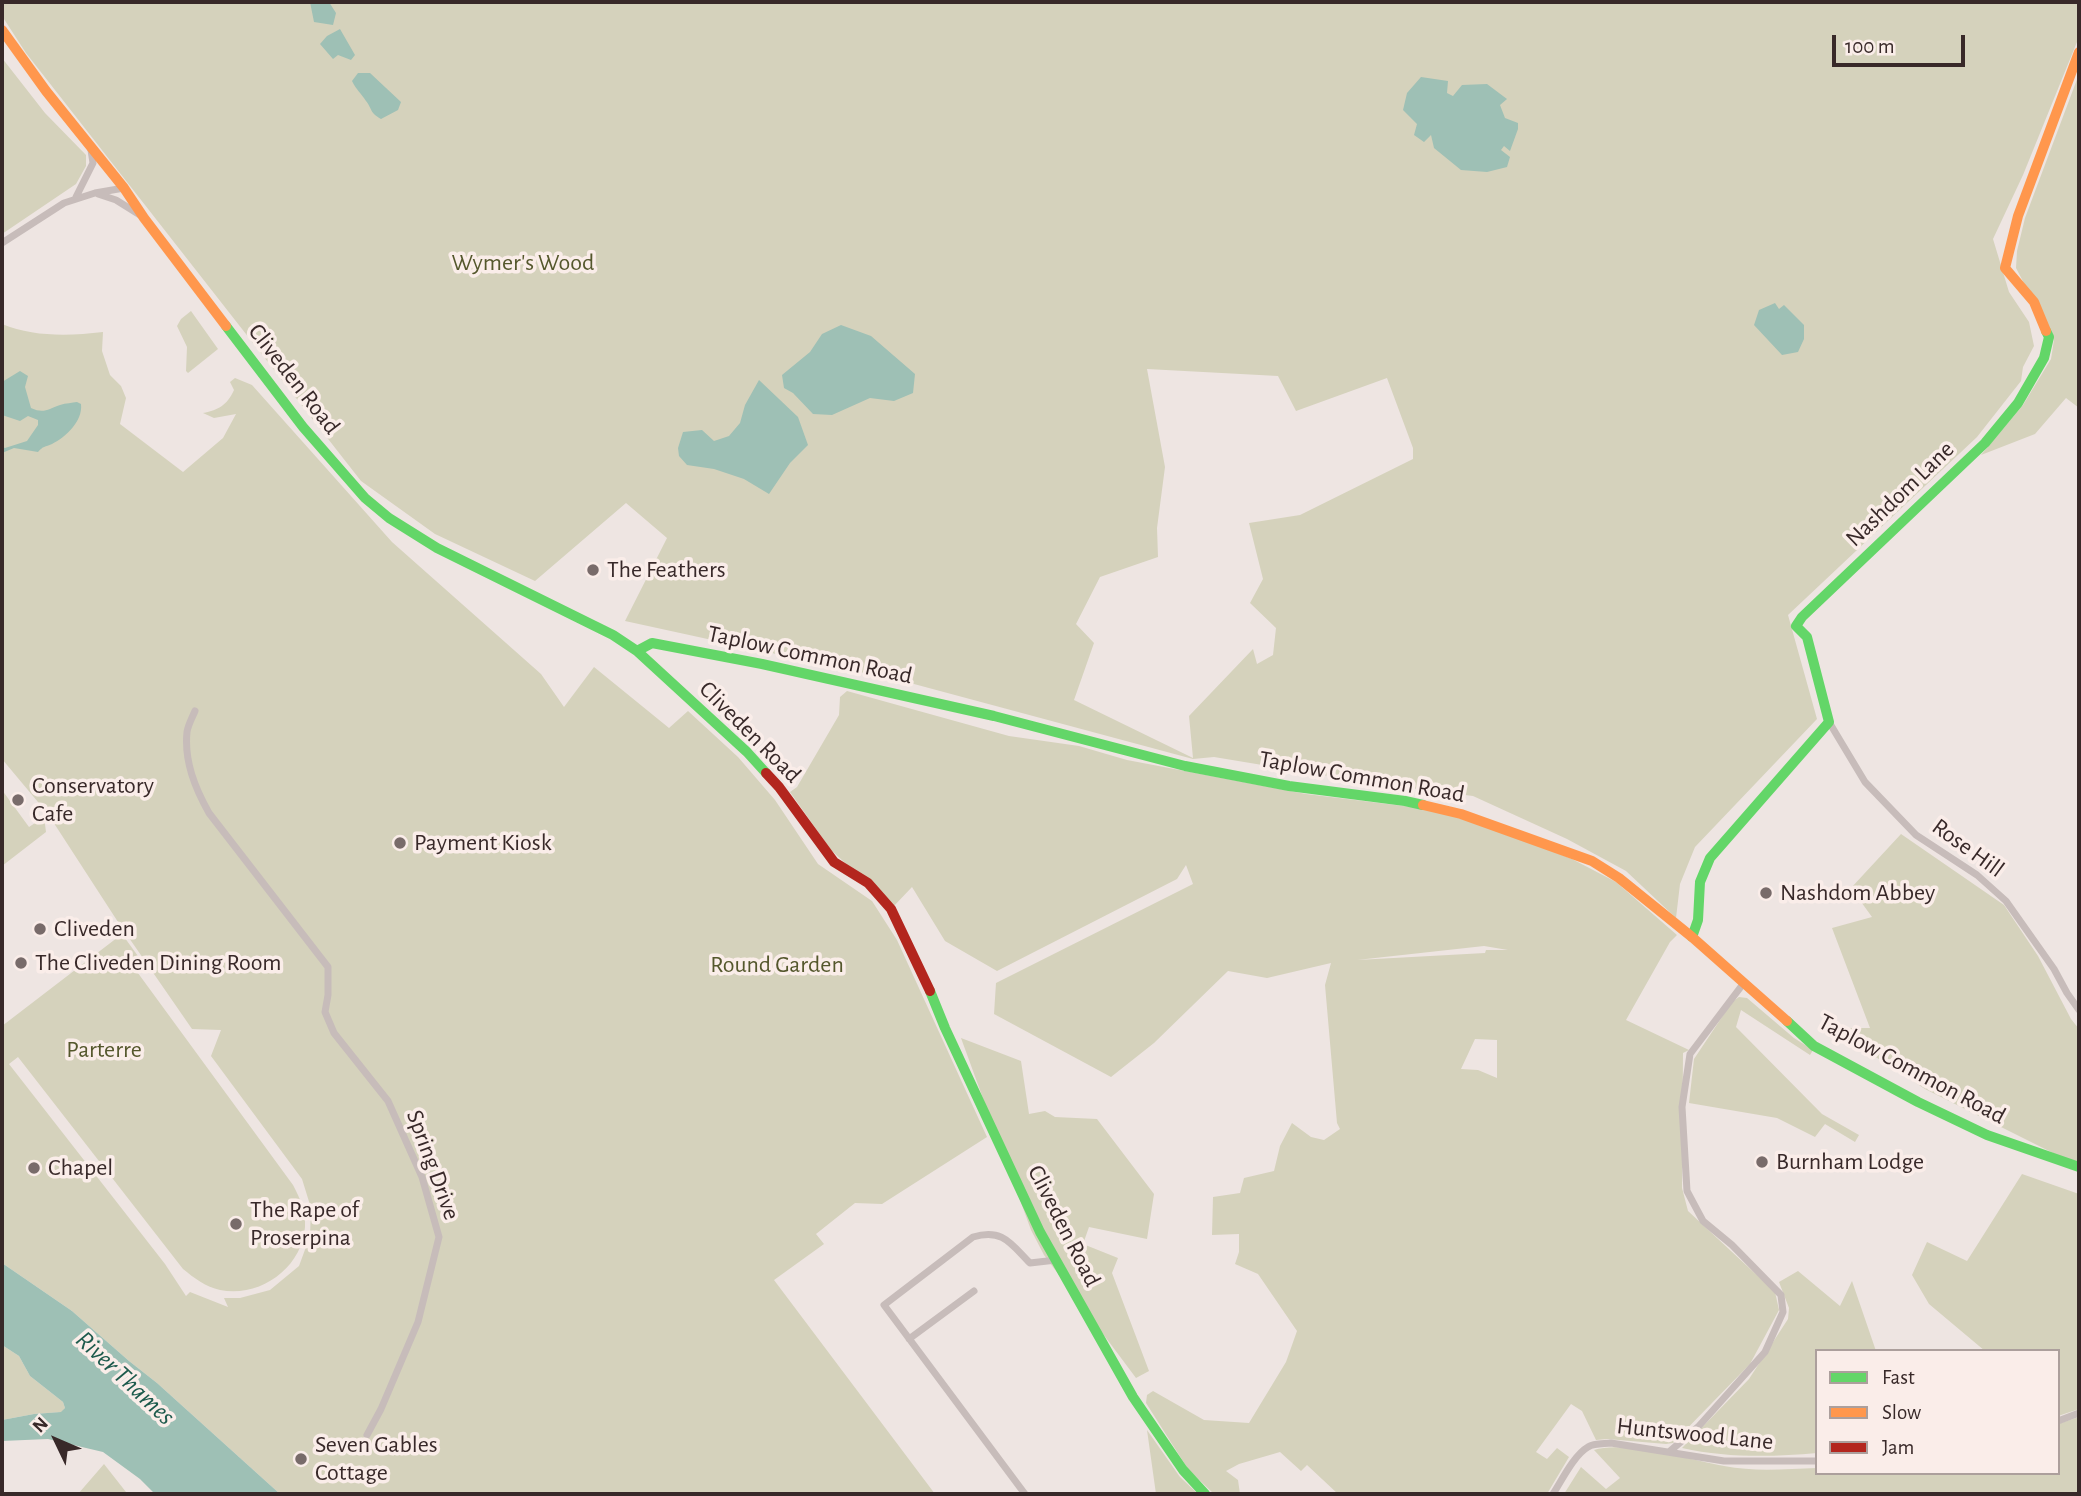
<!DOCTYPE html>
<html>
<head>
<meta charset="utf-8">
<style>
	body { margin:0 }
	#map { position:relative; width:2081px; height:1496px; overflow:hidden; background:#eee5e2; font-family:"Alegreya Sans",sans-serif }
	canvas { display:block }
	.frame { position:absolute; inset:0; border:4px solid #382929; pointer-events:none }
	.legend { position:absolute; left:1815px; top:1349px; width:245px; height:126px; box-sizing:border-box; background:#faede9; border:2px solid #ac9f9c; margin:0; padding:9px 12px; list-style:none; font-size:21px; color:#382929 }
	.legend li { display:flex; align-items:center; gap:14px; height:35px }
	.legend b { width:35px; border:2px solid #ac9f9c }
	.north { position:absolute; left:21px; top:1405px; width:70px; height:70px; -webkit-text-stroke:5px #faede9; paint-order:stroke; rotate:314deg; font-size:19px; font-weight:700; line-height:28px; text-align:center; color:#382929 }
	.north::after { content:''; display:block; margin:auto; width:24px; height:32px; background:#382929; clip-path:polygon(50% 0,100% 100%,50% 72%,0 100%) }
	.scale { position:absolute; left:1832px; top:35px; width:133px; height:32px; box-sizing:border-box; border:4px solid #382929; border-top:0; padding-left:9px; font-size:21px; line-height:24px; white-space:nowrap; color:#382929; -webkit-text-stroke:5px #faede9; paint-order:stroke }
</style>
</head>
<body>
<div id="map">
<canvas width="2081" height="1496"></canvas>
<div class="frame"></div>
<ul class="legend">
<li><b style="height:9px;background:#63d668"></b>Fast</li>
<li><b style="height:9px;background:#ff974d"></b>Slow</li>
<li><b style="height:9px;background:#b3261e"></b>Jam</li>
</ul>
<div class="north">N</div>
<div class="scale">100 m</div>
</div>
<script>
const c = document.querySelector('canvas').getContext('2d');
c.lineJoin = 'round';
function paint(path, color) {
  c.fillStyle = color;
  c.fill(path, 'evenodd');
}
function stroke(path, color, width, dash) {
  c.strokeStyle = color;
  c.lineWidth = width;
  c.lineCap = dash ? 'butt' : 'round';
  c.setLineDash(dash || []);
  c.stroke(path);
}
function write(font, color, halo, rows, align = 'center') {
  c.font = font + ' "Alegreya Sans",sans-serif';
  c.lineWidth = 7;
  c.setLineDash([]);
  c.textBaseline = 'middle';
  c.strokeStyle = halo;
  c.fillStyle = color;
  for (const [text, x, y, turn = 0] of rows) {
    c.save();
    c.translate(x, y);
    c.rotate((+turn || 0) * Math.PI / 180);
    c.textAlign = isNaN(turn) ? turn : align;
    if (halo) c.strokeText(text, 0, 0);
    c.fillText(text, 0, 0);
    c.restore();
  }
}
const green = new Path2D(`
	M2 2H2079V37L2023 175 1993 239 2009 292 2029 322 2034 346 2023 367 2021 381 1977 437 1788 615 1817 719 1695 847 1680 884 1676 918 1626 871 1567 839 1473 796 1371 783 1214 757 1193 759 914 684 625 621 667 538 626 503 535 581 435 534 361 481 26 53 2 16ZM1147 369 1278 376 1296 411 1387 378 1413 448V459L1300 515 1249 523 1263 579 1250 603 1276 628 1273 655 1257 664 1253 649 1189 716 1193 758 1074 700 1094 643 1076 624 1100 577 1158 557 1157 528 1165 467Z
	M2 58 45 113 86 155V166L76 184 2 234Z
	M2079 74V408L2066 398 2035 434 1981 455 2023 405 2051 359 2054 340 2016 268 2017 251 2025 218Z
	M191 311 218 349 188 373 186 371 187 347 177 326 181 319Z
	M2 324C33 337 69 336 103 332L102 351 110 375 121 386 126 398 120 424 183 472 223 438 236 414 214 418 203 413C219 410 227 405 234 390L230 382 235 378 252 385 392 542 541 674 564 707 594 667 669 728 688 711 738 757 775 800 818 864 872 901 897 940 987 1137 882 1204 855 1203 816 1234 824 1244 774 1280 935 1494H280L157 1383 129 1361 72 1311 2 1263V1026L122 934 143 963 135 969 293 1185C300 1198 306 1212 305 1227 302 1268 260 1298 220 1290 206 1287 194 1278 183 1269L18 1057 9 1064 165 1264 186 1296 190 1292 228 1307 224 1298H240L270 1290 299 1266 310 1236 311 1208 302 1179 211 1056 221 1030 192 1029 118 922 48 814 2 759Z
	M847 691 1009 736 1079 746 1127 760 1306 794 1420 808 1472 820 1572 859 1616 882 1677 935 1670 942 1626 1020 1689 1050 1683 1053 1682 1188 1688 1211 1775 1292 1779 1310 1750 1364 1673 1443 1666 1444 1607 1439 1596 1440 1582 1411 1571 1404 1536 1452 1547 1459 1557 1448 1569 1457 1547 1494H1338L1307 1465 1301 1471 1280 1452 1239 1464 1226 1471 1238 1480 1240 1494H1214L1188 1469 1146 1403 1147 1395 1153 1391 1204 1420 1249 1423 1286 1362 1297 1331 1258 1274 1235 1264 1239 1252V1234L1212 1235 1213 1197 1240 1193 1244 1178 1274 1171 1280 1146 1292 1123 1311 1137 1324 1140 1340 1129 1337 1123 1325 985 1331 963 1267 978 1228 971 1154 1043 1111 1077 994 1014 996 983 1193 884 1186 865 1177 879 997 971 945 941 912 887 893 907 831 850 790 792 797 787 839 715 840 697ZM1484 946 1508 950H1486L1485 953 1357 960ZM1475 1039 1497 1040V1078L1478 1070 1461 1069Z
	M2 790 29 827 44 817 46 832 2 866Z
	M1901 834 2004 905 2038 956 2071 1019 2079 1029V1166L1925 1089 1831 1028H1870L1832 928 1872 917 1851 888Z
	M1739 997 1747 998 1794 1038 1813 1050 1810 1055 1741 1010 1736 1027 1822 1114 1859 1135 1855 1142 1825 1124 1815 1137 1777 1118 1689 1103 1694 1059 1732 1002Z
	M961 1038 1021 1061 1029 1114 1045 1111 1055 1117 1097 1119 1154 1194 1147 1239 1089 1227 1083 1244 1118 1258 1112 1273 1149 1371 1136 1378 1044 1255 1031 1230Z
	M2022 1174 2079 1194V1409L2058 1416V1351H1985L1929 1304 1912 1275 1927 1242 1967 1261Z
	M1798 1271 1840 1306 1852 1281 1876 1351H1817V1453C1772 1457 1727 1458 1682 1448L1749 1379 1788 1319 1789 1308 1779 1282Z
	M2 1345 19 1356 30 1376 63 1402 65 1408 62 1412 34 1414 2 1420Z
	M2079 1417V1494H1564L1581 1467 1606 1489 1620 1478 1594 1450C1624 1440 1691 1460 1724 1466 1754 1472 1786 1469 1817 1468V1473H2058V1424Z
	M1147 1430 1180 1477 1198 1494H1156Z
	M104 1464 126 1492 122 1494H78Z`);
const water = new Path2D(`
	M310 2H329L336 13 333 25 314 22Z
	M340 29 355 55 351 60 338 55 333 59 320 44 327 36Z
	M358 73H370L401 102 398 110 381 119C369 112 373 110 366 101 361 93 357 91 352 81Z
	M1421 77 1448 81 1447 93 1453 96 1462 85 1487 84 1507 99 1500 105 1505 118 1518 123V129L1510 151 1504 146 1501 150 1510 157 1507 167 1487 172 1461 170 1434 148 1431 135 1424 142 1414 135 1417 124 1403 110 1407 93Z
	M1775 303 1779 309 1784 305 1804 325V339L1798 352 1782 355 1754 325 1759 310Z
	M841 325 871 336 915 374 913 393 894 401 870 398 832 415 813 414 793 393 784 388 782 375 810 352 822 334Z
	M20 371 28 376 25 387 31 408C44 414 48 409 60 405 66 403 72 403 77 402L81 404C83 421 66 437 52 444 45 447 43 446 38 452L14 448 2 453V447L5 448 27 441 38 425V420L28 416 20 421 2 415V382Z
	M759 380 798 417 808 445 790 463 769 494 744 479 714 469 687 465 679 456 678 448 683 432 702 430 714 441 729 436 740 423 745 405Z
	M2 1263 72 1311 129 1361 157 1383 280 1494H155L140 1479 103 1452 48 1439 2 1441V1420L34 1414 61 1412 65 1408 63 1402 30 1376 19 1356 2 1345Z`);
const street = new Path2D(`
	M98 194 116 200 140 215
	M76 197 93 163 91 150
	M2 243 64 203 95 193 124 188
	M195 711C192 718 188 725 187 732 184 761 195 788 209 813L328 967V995L325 1012 334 1033 388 1101 422 1177 439 1237 418 1322 381 1409 367 1435
	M1829 722 1865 782 1916 835 1977 875 2006 901 2054 969 2067 993 2079 1010
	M909 1339 974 1291
	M2058 1421 2079 1413
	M1669 1452 1698 1427 1765 1352 1783 1312 1781 1295 1732 1245 1703 1221 1687 1191 1682 1107 1690 1054 1743 984
	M1025 1494 884 1305 973 1237C1003 1228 1011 1244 1030 1263L1056 1260
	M1553 1494C1562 1480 1574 1455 1588 1447 1594 1443 1605 1444 1611 1443L1724 1461H1817`);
const fast = new Path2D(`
	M226 326 303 427 365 498 389 518 437 548 613 635 637 651 747 752 766 773
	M637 651 652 643 762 664 994 716 1185 766 1289 786 1405 801 1423 805
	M1692 937 1698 920 1700 882 1710 858 1829 722 1807 637 1796 626 1802 617 1985 443 2018 403 2044 358 2049 337 2046 331
	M930 991 945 1028 1040 1232 1133 1397 1183 1470 1205 1494
	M1787 1021 1814 1046 1918 1102 1987 1135 2079 1167`);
const slow = new Path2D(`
	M2 30 46 91 124 188 144 218 226 326
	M2046 331 2034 302 2005 268 2018 216 2079 52
	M1423 805 1461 814 1592 861 1619 878 1692 937 1787 1021`);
const jam = new Path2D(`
	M766 773 779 787 834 862 868 883 891 909 930 991`);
const markers = [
	[593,570,7,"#786b6a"],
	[18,800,7,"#786b6a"],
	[400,843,7,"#786b6a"],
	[1766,893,7,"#786b6a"],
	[40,929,7,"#786b6a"],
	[21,963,7,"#786b6a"],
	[1762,1162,7,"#786b6a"],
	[34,1168,7,"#786b6a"],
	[236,1224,7,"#786b6a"],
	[301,1459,7,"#786b6a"]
];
const parkNames = [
	["Wymer's Wood",523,263],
	["Round Garden",777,965],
	["Parterre",104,1050]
];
const streetNames = [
	["Cliveden Road",294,379,52],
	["Nashdom Lane",1900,494,-44],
	["Taplow Common Road",810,655,12],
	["Cliveden Road",750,732,45],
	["Taplow Common Road",1362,777,10],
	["Rose Hill",1968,848,36],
	["Taplow Common Road",1912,1069,28],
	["Spring Drive",433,1165,70],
	["Cliveden Road",1064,1226,63],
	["Huntswood Lane",1695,1434,6]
];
const poiNames = [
	["The Feathers",607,570],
	["Conservatory",32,786],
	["Cafe",32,814],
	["Payment Kiosk",414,843],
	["Nashdom Abbey",1780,893],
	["Cliveden",54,929],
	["The Cliveden Dining Room",35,963],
	["Burnham Lodge",1776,1162],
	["Chapel",48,1168],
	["The Rape of",250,1210],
	["Proserpina",250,1238],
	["Seven Gables",315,1445],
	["Cottage",315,1473]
];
const waterNames = [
	["River Thames",125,1378,43]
];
paint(green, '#d5d2bc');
paint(water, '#9ec0b5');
stroke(street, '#c7bcba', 7);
stroke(fast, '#63d668', 10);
stroke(slow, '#ff974d', 10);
stroke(jam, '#b3261e', 10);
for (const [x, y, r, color] of markers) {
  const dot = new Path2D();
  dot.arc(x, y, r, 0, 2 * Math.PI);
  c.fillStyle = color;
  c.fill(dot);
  stroke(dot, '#faede9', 2.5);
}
write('24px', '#54572c', '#faede9', parkNames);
write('24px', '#382929', '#faede9', streetNames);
write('24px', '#382929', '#faede9', poiNames, 'left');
write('italic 26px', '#1d5a4c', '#faede9', waterNames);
</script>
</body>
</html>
